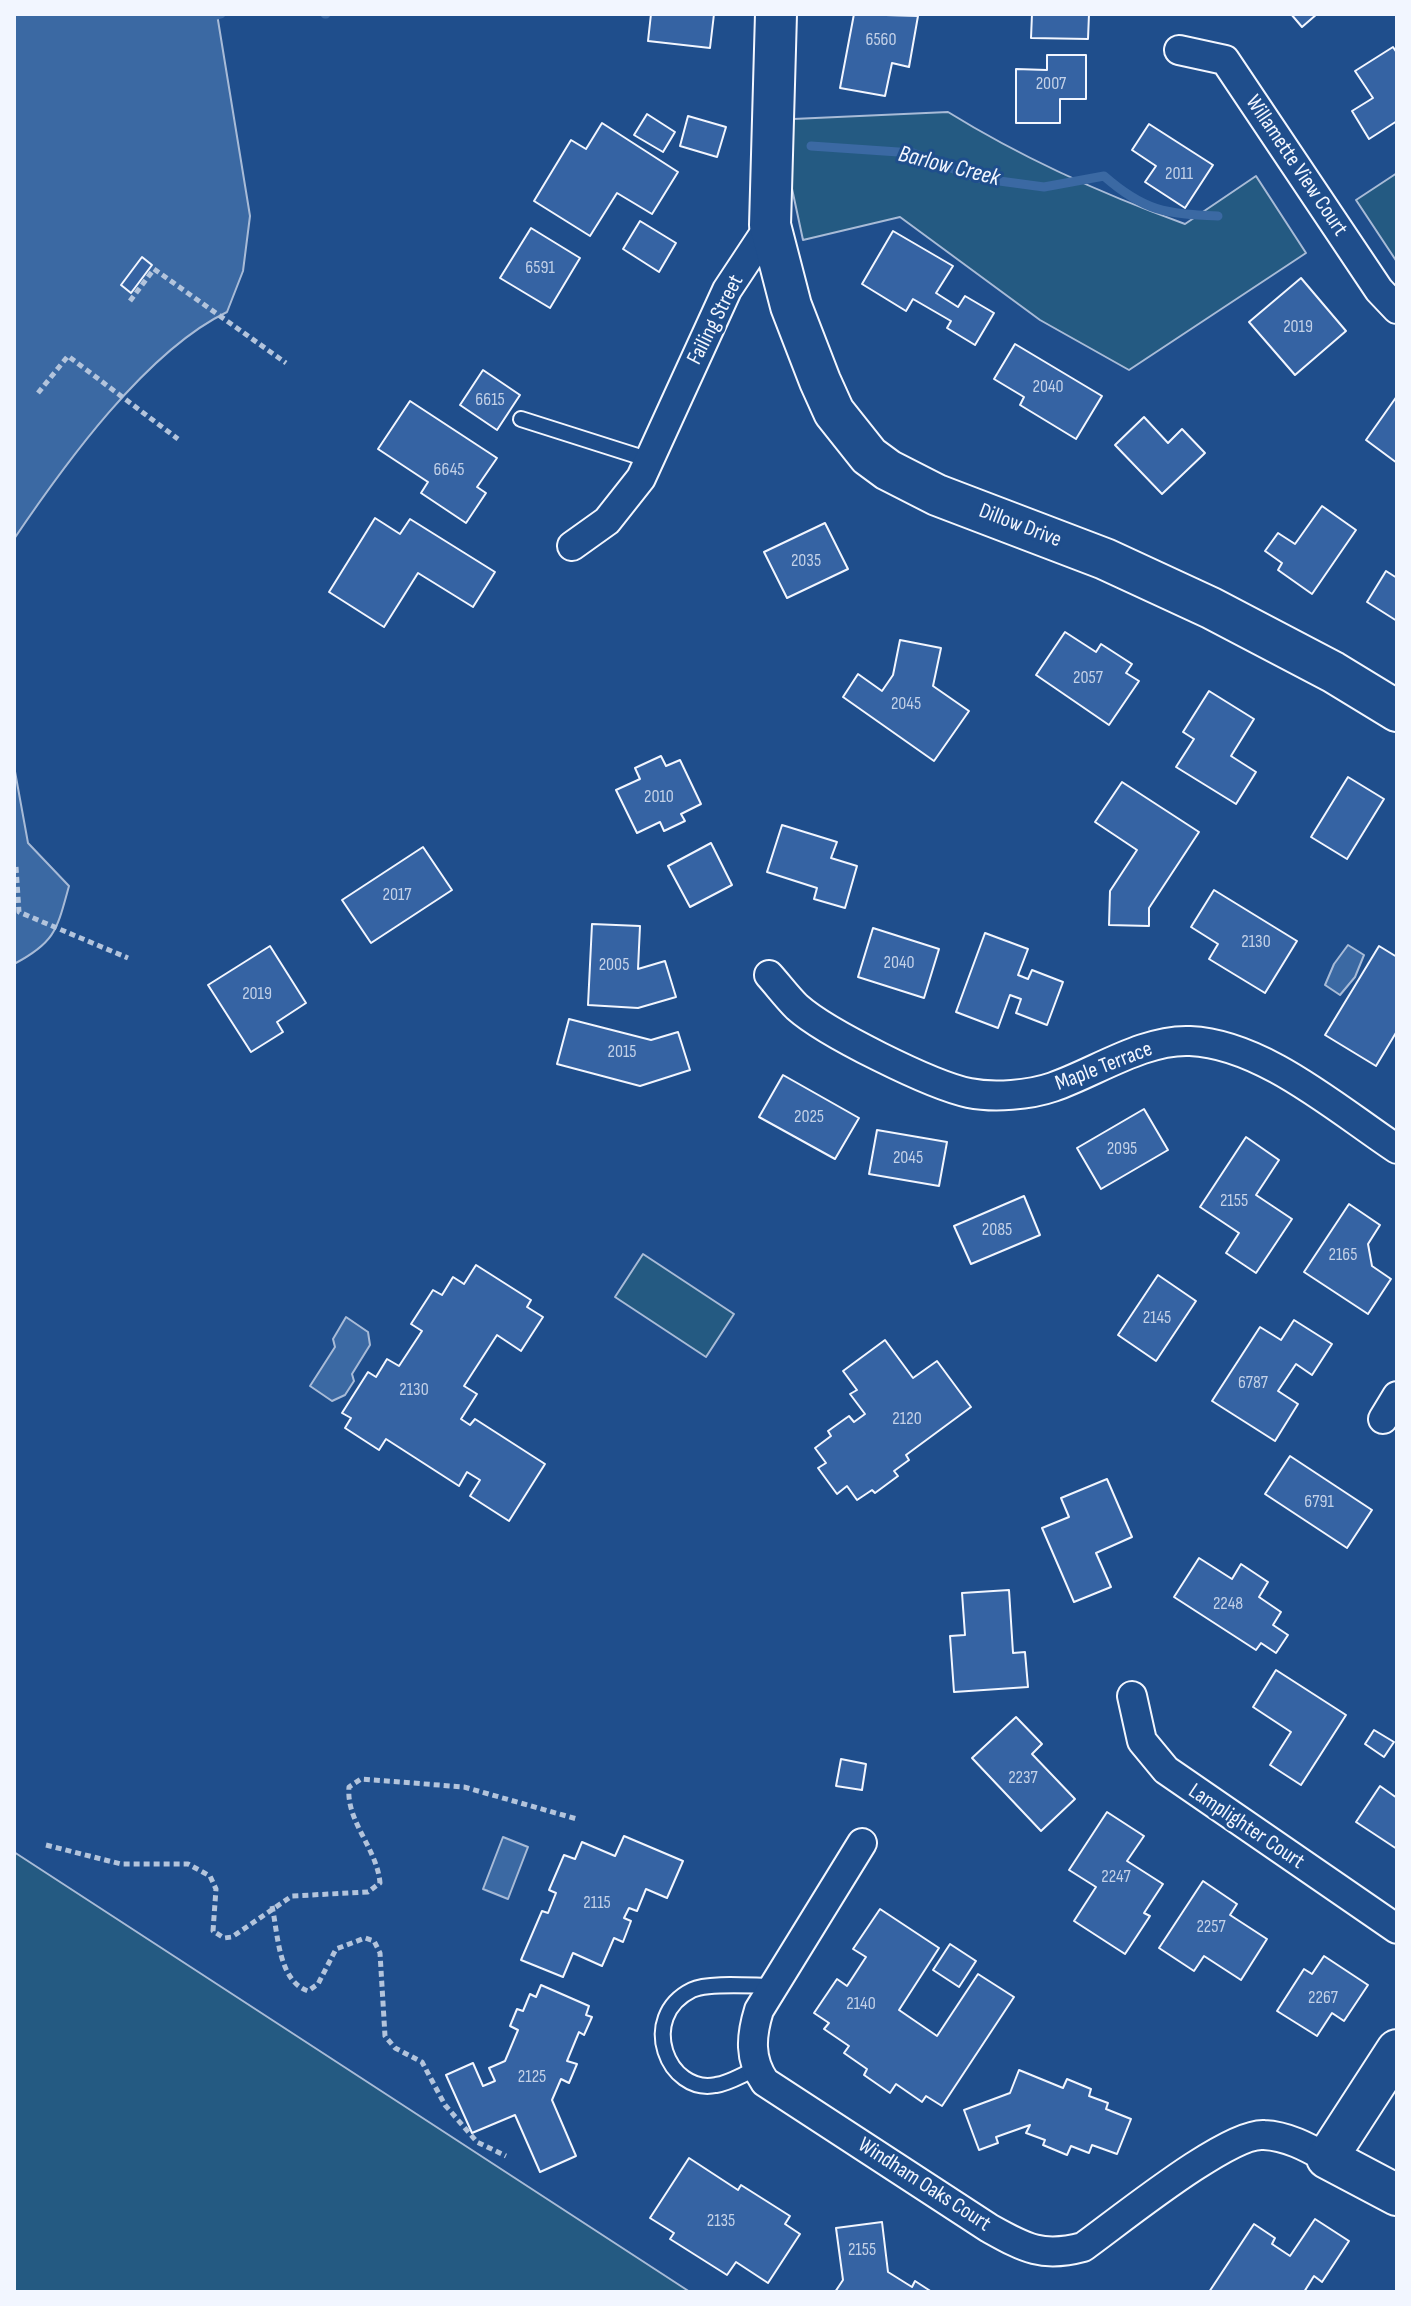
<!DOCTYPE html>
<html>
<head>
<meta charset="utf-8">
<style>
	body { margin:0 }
	#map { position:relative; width:1411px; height:2306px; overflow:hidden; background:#1f4e8c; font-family:"Sofia Sans Condensed",sans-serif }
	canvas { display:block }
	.frame { position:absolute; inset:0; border:16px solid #f2f6ff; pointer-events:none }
</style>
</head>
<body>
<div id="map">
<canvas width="1411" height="2306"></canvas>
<div class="frame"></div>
</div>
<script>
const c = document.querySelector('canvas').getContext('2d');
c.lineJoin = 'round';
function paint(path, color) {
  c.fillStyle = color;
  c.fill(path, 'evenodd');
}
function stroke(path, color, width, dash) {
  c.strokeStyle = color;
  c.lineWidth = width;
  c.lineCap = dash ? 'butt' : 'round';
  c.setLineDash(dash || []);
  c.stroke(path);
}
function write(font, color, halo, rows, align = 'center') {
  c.font = font + ' "Sofia Sans Condensed",sans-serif';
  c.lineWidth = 6;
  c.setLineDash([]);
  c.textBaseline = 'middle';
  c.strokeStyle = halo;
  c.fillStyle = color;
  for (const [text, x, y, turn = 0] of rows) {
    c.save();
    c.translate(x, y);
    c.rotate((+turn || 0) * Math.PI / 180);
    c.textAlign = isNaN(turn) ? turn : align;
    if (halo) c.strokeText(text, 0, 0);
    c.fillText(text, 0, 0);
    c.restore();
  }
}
const green = new Path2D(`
	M948 112C1024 159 1102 194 1185 224L1256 176 1306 253 1129 370 1040 320 900 217 803 240 791 184 793 119Z
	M1397 173V262L1356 200Z
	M643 1254 734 1314 706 1357 615 1297Z
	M14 1852 690 2292H14Z`);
const water = new Path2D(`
	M14 14H217L250 216 243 271 227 312C146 351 64 465 14 539Z
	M14 766 28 843 69 886C57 929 56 942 14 964Z
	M1348 945 1364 955 1355 977 1340 995 1325 985 1334 964Z
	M346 1317 368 1332 370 1345 352 1374 354 1381 345 1395 332 1401 310 1386 335 1347 333 1339Z
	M503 1837 528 1847 508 1899 483 1889Z`);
const stream = new Path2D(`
	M325 14H326
	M217 15 221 14
	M811 146 913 153 977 178 1044 187 1104 176C1144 211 1165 214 1218 216`);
const building = new Path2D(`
	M651 14H714L710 48 648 41Z
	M854 14 918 16 909 67 892 63 885 96 840 88Z
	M1032 14H1089L1088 39 1031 38Z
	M1291 14H1317L1302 27Z
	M1393 47 1397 53V121L1369 139 1352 111 1373 98 1355 71Z
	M1047 55H1086V99H1060V123H1016V69L1047 70Z
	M647 114 675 132 663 152 634 135Z
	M688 116 726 127 717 157 680 146Z
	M602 123 678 172 652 214 617 193 590 236 534 201 571 140 586 149Z
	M1149 124 1213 165 1185 208 1145 182 1156 166 1132 150Z
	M640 221 676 243 659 272 623 249Z
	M531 228 580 258 550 308 500 278Z
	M893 231 953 266 936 293 958 307 965 296 994 313 975 345 947 328 951 321 913 299 906 311 862 284Z
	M142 257 152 265 131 293 121 285Z
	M1301 278 1346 331 1295 375 1249 322Z
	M1015 344 1102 396 1076 439 1020 405 1024 397 994 379Z
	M483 370 520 395 497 430 460 405Z
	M1397 396V463L1366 440Z
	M410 401 497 458 477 487 486 493 466 523 421 493 428 482 378 449Z
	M1144 417 1168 443 1182 429 1205 453 1162 494 1115 445Z
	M1322 506 1356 530 1312 594 1278 570 1282 563 1265 551 1278 533 1295 544Z
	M375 518 400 534 410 519 495 572 473 607 418 573 384 627 329 592Z
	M825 523 848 569 787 598 764 552Z
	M1386 571 1397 578V621L1367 602Z
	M1065 632 1096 652 1101 644 1132 664 1126 673 1139 681 1109 725 1036 675Z
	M900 640 941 648 933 686 969 711 934 761 843 697 858 674 882 691 893 675Z
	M1209 691 1254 719 1231 756 1256 772 1236 804 1176 767 1194 739 1183 732Z
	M661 756 666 766 680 760 701 804 681 814 685 821 664 831 660 822 637 833 616 790 640 779 635 768Z
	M1348 777 1384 799 1347 859 1311 837Z
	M1122 782 1199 832 1149 908V926L1109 925 1110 891 1137 850 1095 822Z
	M782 825 837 842 831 858 857 866 845 908 814 899 817 888 767 872Z
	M711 843 732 885 690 907 668 866Z
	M423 847 452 890 371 943 342 900Z
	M1214 890 1297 941 1265 993 1209 959 1218 944 1191 927Z
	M592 924 640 926 638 969 665 961 676 997 638 1008 588 1005Z
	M873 928 939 949 924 998 858 977Z
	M985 933 1028 949 1018 975 1028 979 1032 970 1063 982 1047 1025 1016 1013 1021 999 1010 995 998 1028 956 1012Z
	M270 946 306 1003 277 1022 283 1032 251 1052 208 985Z
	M1379 946 1397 957V1031L1376 1066 1325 1035Z
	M569 1019 651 1040 678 1032 690 1070 640 1086 557 1064Z
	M783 1075 859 1118 835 1159 759 1117Z
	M1144 1109 1168 1150 1101 1189 1077 1148Z
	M877 1130 947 1142 939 1186 869 1174Z
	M1246 1137 1279 1160 1256 1195 1292 1219 1256 1273 1226 1253 1239 1233 1200 1207Z
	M1024 1196 1040 1235 971 1264 954 1226Z
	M1349 1204 1380 1225 1368 1244 1372 1266 1391 1279 1368 1314 1304 1272Z
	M476 1265 531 1300 527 1307 543 1317 521 1351 497 1335 464 1386 477 1394 461 1419 470 1425 475 1419 545 1464 509 1521 470 1496 480 1480 467 1472 459 1486 386 1439 379 1450 345 1428 351 1418 342 1413 368 1372 376 1377 387 1359 399 1366 422 1331 411 1324 433 1290 442 1295 453 1277 464 1284Z
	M1158 1275 1196 1301 1156 1361 1118 1335Z
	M1294 1320 1332 1344 1312 1375 1296 1364 1278 1391 1298 1404 1275 1441 1212 1401 1260 1327 1281 1340Z
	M885 1340 913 1378 937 1361 971 1407 906 1455 909 1460 894 1471 898 1476 875 1493 872 1490 857 1500 847 1486 837 1494 818 1468 826 1463 815 1448 831 1436 828 1431 849 1416 854 1422 865 1414 850 1394 857 1390 843 1371Z
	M1290 1456 1372 1510 1347 1548 1265 1494Z
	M1107 1479 1132 1537 1096 1553 1111 1587 1074 1602 1042 1528 1069 1517 1061 1498Z
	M1199 1558 1232 1579 1241 1564 1268 1582 1259 1597 1281 1612 1273 1625 1288 1635 1276 1653 1261 1643 1256 1650 1174 1597Z
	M1009 1590 1013 1653 1025 1652 1028 1687 954 1692 950 1636 965 1635 962 1593Z
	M1276 1670 1346 1715 1301 1785 1270 1765 1291 1732 1253 1707Z
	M1016 1717 1042 1744 1032 1754 1075 1799 1041 1831 972 1758Z
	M1374 1730 1394 1742 1384 1757 1365 1744Z
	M841 1759 866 1764 862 1790 836 1786Z
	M1380 1786 1397 1798V1849L1356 1822Z
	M1107 1812 1144 1836 1127 1861 1163 1884 1144 1913 1150 1916 1125 1954 1074 1921 1096 1887 1069 1870Z
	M624 1836 683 1861 667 1898 646 1889 637 1911 629 1908 624 1918 631 1921 623 1942 614 1938 602 1966 573 1953 563 1977 521 1960 542 1911 548 1913 556 1893 549 1890 564 1855 575 1859 582 1842 615 1856Z
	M1203 1881 1237 1904 1230 1915 1267 1939 1241 1980 1204 1956 1194 1971 1159 1948Z
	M880 1909 939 1948 899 2010 937 2036 978 1974 1014 1997 942 2106 926 2096 922 2102 896 2084 890 2093 864 2075 867 2069 844 2053 849 2046 824 2029 829 2023 814 2013 837 1979 847 1986 866 1957 853 1949Z
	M950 1944 976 1961 959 1987 933 1970Z
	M1324 1956 1368 1985 1344 2021 1332 2013 1317 2036 1277 2011 1304 1969 1312 1974Z
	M541 1985 589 2006 586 2015 592 2017 584 2035 579 2032 567 2061 577 2064 569 2083 561 2079 552 2100 576 2156 540 2172 515 2115 472 2133 446 2075 473 2063 483 2086 495 2081 489 2068 505 2061 518 2030 510 2026 517 2009 523 2011 530 1994 536 1997Z
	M1019 2070 1063 2088 1067 2079 1091 2089 1089 2096 1108 2103 1106 2109 1131 2119 1117 2154 1092 2145 1089 2153 1071 2146 1067 2155 1043 2145 1045 2140 1026 2133 1030 2125 996 2137 998 2143 979 2150 964 2110 1010 2093Z
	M689 2158 738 2190 741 2185 790 2216 785 2224 800 2234 768 2283 736 2262 727 2275 670 2239 674 2233 650 2218Z
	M1315 2219 1349 2241 1322 2282 1314 2276 1304 2292H1209L1254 2224 1275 2238 1272 2244 1290 2256Z
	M882 2222 888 2272 912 2287 915 2281 932 2292H835L843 2280 836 2228Z`);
const path = new Path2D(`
	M130 301 154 269 286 363
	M38 393 68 356 178 439
	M16 867 19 912 128 958
	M46 1845 121 1864H188L210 1876 216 1889 213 1931 224 1938 232 1937 292 1896 368 1892 380 1883C377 1848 346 1822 349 1787L361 1779 464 1787 577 1819
	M272 1906C278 1933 278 1981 308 1991L318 1984 336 1949 365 1938 374 1941 380 1953 385 2036 395 2048 422 2062 445 2105 477 2142 506 2156`);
const lane = new Path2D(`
	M521 419 650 460
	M756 2069C743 2074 730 2083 716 2085 668 2095 637 2017 692 1990 708 1982 753 1986 772 1986`);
const street = new Path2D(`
	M1179 50 1225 60 1379 290 1397 309
	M572 546 607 521 641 478 727 290 770 225
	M769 975C778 985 787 997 797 1007 826 1033 931 1085 969 1093 994 1098 1030 1095 1053 1087 1096 1072 1144 1039 1190 1041 1263 1044 1338 1110 1397 1149
	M1383 1419 1397 1396
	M1132 1696 1142 1741 1166 1770 1397 1929
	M862 1843 759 2010C751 2036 749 2059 765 2082L989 2228C1025 2248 1042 2258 1083 2247 1117 2223 1228 2132 1264 2135 1287 2136 1307 2147 1327 2158`);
const secondary = new Path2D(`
	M776 14 770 225 791 306 820 381 834 412 869 456 888 470 937 495 1105 559 1211 608 1333 672 1397 711
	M1397 2050 1327 2158 1397 2195`);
const numberNames = [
	["6560",881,40],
	["2007",1051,84],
	["2011",1179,174],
	["6591",540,268],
	["2019",1298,327],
	["2040",1048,387],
	["6615",490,400],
	["6645",449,470],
	["2035",806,561],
	["2057",1088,678],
	["2045",906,704],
	["2010",659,797],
	["2017",397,895],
	["2130",1256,942],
	["2040",899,963],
	["2005",614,965],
	["2019",257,994],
	["2015",622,1052],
	["2025",809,1117],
	["2095",1122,1149],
	["2045",908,1158],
	["2155",1234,1201],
	["2085",997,1230],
	["2165",1343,1255],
	["2145",1157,1318],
	["6787",1253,1383],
	["2130",414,1390],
	["2120",907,1419],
	["6791",1319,1502],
	["2248",1228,1604],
	["2237",1023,1778],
	["2247",1116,1877],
	["2115",597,1903],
	["2257",1211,1927],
	["2267",1323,1998],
	["2140",861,2004],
	["2125",532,2077],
	["2135",721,2221],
	["2155",862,2250]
];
const streetNames = [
	["Willamette View Court",1296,166,56],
	["Failing Street",716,320,-63],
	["Dillow Drive",1020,526,21],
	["Maple Terrace",1104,1067,-21],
	["Lamplighter Court",1246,1827,34],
	["Windham Oaks Court",924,2185,33]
];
const waterNames = [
	["Barlow Creek",949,167,14]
];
paint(green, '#245a82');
stroke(green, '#a8bbd7', 2);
paint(water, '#3b69a3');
stroke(water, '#a8bbd7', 2);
stroke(stream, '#3b69a3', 9);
paint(building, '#3563a3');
stroke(building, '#f2f6ff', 2);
stroke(lane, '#f2f6ff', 18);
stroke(street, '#f2f6ff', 32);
stroke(secondary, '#f2f6ff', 44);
stroke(path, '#b3c4dc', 5, [6, 4]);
stroke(lane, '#1f4e8c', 14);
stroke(street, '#1f4e8c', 28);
stroke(secondary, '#1f4e8c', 40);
write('18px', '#c3d1e8', null, numberNames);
write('22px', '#f2f6ff', '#1f4e8c', streetNames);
write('italic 24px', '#f2f6ff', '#1f4e8c', waterNames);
</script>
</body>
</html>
